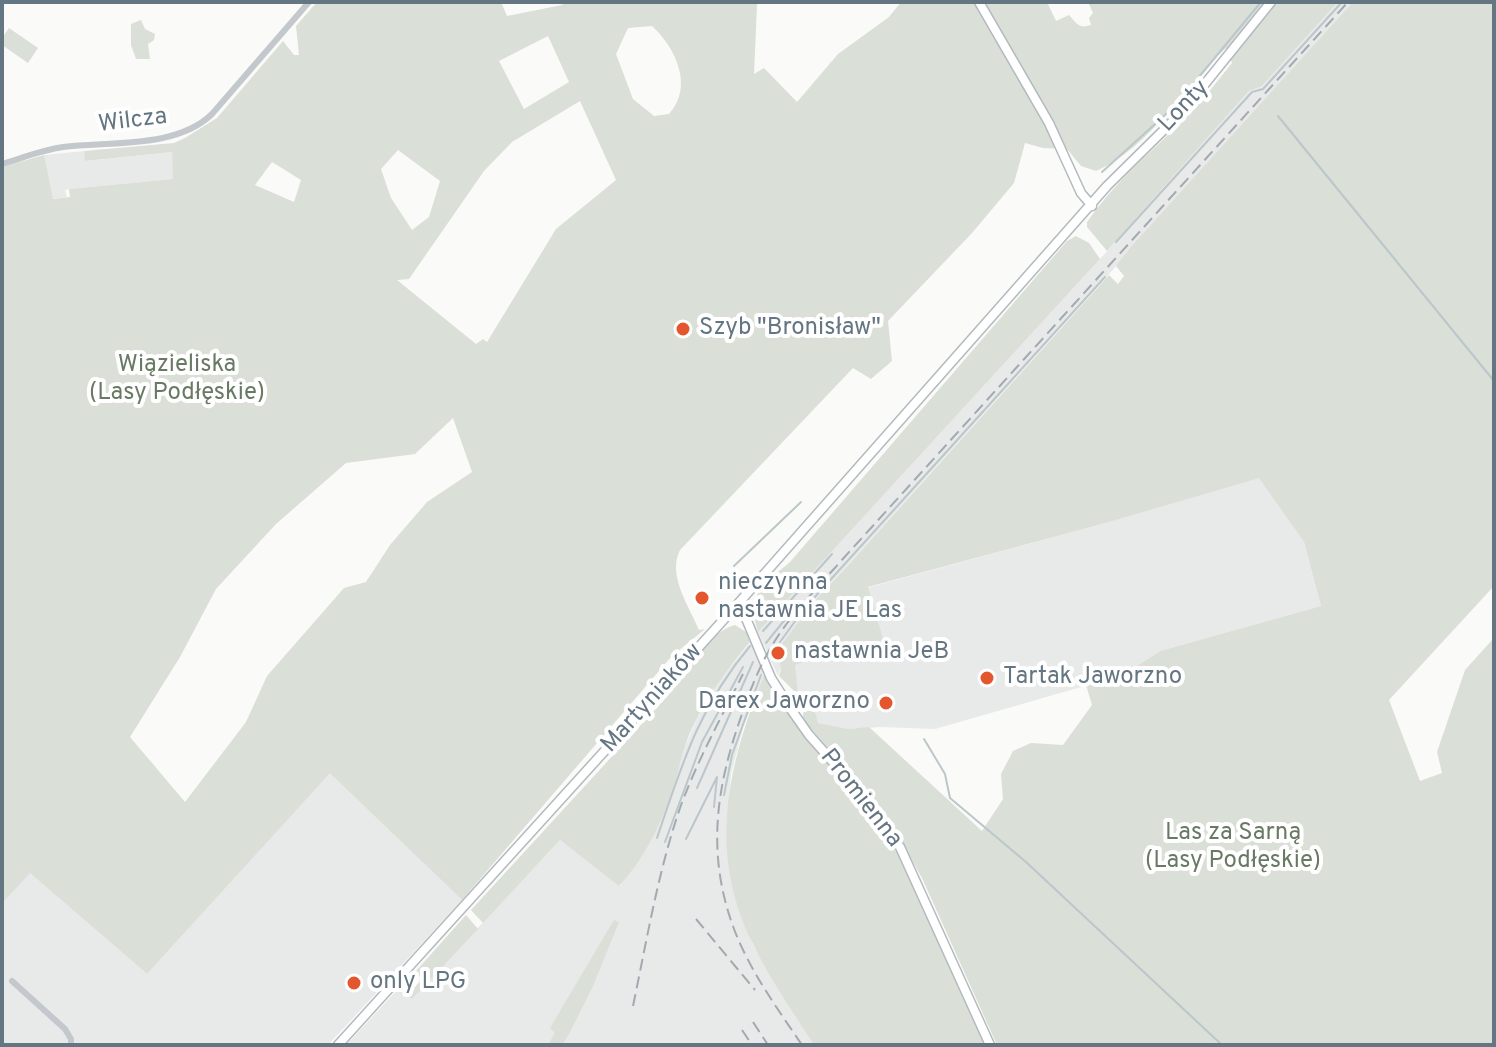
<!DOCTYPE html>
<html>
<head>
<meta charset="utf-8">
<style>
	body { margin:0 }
	#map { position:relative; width:1496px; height:1047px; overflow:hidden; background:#fafaf8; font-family:Overpass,sans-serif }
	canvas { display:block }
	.frame { position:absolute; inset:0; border:4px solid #657683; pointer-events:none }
</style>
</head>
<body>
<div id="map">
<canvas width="1496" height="1047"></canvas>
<div class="frame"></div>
</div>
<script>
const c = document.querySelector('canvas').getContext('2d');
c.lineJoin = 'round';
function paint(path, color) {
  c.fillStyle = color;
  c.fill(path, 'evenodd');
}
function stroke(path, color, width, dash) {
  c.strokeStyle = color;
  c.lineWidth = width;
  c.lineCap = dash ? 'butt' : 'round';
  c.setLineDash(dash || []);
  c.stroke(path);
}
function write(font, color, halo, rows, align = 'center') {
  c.font = font + ' Overpass,sans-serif';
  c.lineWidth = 8;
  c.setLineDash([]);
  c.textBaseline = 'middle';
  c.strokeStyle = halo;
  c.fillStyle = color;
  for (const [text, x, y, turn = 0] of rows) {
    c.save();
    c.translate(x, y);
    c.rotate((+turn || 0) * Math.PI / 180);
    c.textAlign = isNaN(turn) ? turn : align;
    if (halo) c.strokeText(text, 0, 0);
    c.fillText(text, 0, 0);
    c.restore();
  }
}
const built = new Path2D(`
	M1338 2H1353L815 602 1102 524 1259 477 1304 542 1321 606 1160 651 1123 675 935 729 880 727 849 729 817 723 815 709 802 702 798 695 791 643 782 644 788 647 778 676 758 632 1100 259 1249 91 1262 86Z
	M84 151 86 161 172 152 174 179 69 189 65 190 67 197 52 199 44 155Z
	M751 642 764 675 743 728 731 774 727 828 731 876 740 912 753 945 814 1045H346L399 988 412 998 560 840 620 886 670 796 685 746 697 719 722 676Z
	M330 772 462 900 328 1045H2V903L29 872 147 974Z`);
const green = new Path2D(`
	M317 2H501L507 16 562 5 565 2H760L757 5 754 74 764 68 797 102 838 54 889 17 901 2H1047L1056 21 1069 15C1077 24 1079 29 1091 25L1089 18 1093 13 1088 2H1338L1262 86 1249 91 1107 251 1087 227V222C1113 184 1148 155 1180 123 1199 105 1216 83 1232 63L1226 48C1183 87 1152 146 1096 171L1081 166 1067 149 1043 148 1025 143 1014 183 972 233 888 321 892 361 871 379 853 368 680 550C667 575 689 606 699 630L705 629 671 657 462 900 330 773 147 974 30 873 2 903V167L44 155 53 199 70 197 69 189 173 179 172 152 85 161 84 151 174 143 185 138 217 118 283 41 294 55H299L296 26ZM652 26C676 48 694 87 669 114L654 116 633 99 616 54 628 28ZM548 36 569 82 524 109 499 61ZM580 101 616 180 556 229 487 342 483 339 476 344 397 280 409 279 484 171 512 142ZM398 150 440 181 429 217 412 230 391 198 381 169ZM272 162 301 180 294 202 255 185ZM453 418 472 472 427 502 390 545 366 582 344 588 267 676 246 722 185 802 130 737 180 657 216 589 276 524 346 463 415 454Z
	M1353 2H1494V586L1389 700 1420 781 1442 773 1437 752 1465 670 1494 638V1045H997L922 878 883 810 803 720V713L806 711H815L818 723 849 729 869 727 982 831 1003 799 1001 774 1013 751 1031 743 1063 745 1092 705 1086 685 1123 675 1160 651 1321 606 1304 542 1259 478 1102 524 868 587 885 646 826 661 823 654 795 665 798 695 779 676 781 669 780 663 788 648 782 644 809 608 808 604 813 603 843 571 1109 275 1118 284 1124 276 1116 266 1130 248Z
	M141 20 145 29 155 34 154 40 148 44 150 59H136L131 45V24Z
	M9 28 38 48 28 63 2 45V38Z
	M1076 236 1089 243 1100 259 758 632C746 593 763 585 790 562L1067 241Z
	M735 625 746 632 750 642C726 670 704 701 689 735 681 755 678 775 671 795 659 828 643 860 619 886L560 840 483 923 471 910 673 690 669 686C687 666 710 632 735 625Z
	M764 675 785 711 858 796 898 854 986 1045H814C794 1013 771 981 754 946 707 853 727 767 764 675Z
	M466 915 478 929 412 999 399 988 408 981 415 987 422 979 415 972Z
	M614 920 619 922 593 986 569 1034 562 1045H548L555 1033 550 1028Z`);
const stream = new Path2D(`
	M1278 116 1494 381
	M1102 172 1175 106 1261 2
	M1116 242 1252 92 1263 89 1342 2
	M734 566 801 502
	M719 584 728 573
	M813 599 1105 277
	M763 631 832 554
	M780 642 804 609
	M766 643 787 617
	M924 739 945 774 950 798 1026 862 1222 1045
	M697 788 753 662
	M724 795 732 755 761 675
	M657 838C682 764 699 707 750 646
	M686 839 717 777 714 807
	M665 842 702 742 743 667`);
const street = new Path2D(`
	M2 164C22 158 42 150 63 147 110 141 176 149 212 114L309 2
	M12 981 65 1029 71 1039V1045`);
const secondary = new Path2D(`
	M979 2 1049 123 1081 193 1092 206
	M736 606 745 616 771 678 790 708 809 735 866 799 900 847 990 1045
	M338 1045 736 606 1107 186 1183 111 1271 2`);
const rail = new Path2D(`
	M696 919 755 990
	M633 1006C647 939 658 872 680 808 697 761 721 718 743 674
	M753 1022 768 1045
	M742 1030 752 1045
	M802 1045C777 1008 750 971 734 929 706 854 716 787 742 714 751 687 762 660 778 636 796 609 819 586 841 561L1348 2`);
const markers = [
	[683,329,8,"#e4572e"],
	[702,598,8,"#e4572e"],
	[778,653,8,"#e4572e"],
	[987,678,8,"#e4572e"],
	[886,703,8,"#e4572e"],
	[354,983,8,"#e4572e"]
];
const streetNames = [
	["Lonty",1185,107,-47],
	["Wilcza",133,122,-7],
	["Martyniaków",653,699,-48],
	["Promienna",860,799,52]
];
const poiNames = [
	["Szyb \"Bronisław\"",699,329],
	["nieczynna",718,584],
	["nastawnia JE Las",718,612],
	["nastawnia JeB",794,653],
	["Tartak Jaworzno",1003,678],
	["Darex Jaworzno",870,703,"right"],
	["only LPG",370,983]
];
const parkNames = [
	["Wiązieliska",177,366],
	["(Lasy Podłęskie)",177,394],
	["Las za Sarną",1233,834],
	["(Lasy Podłęskie)",1233,862]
];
paint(built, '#e8e9e9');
paint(green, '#dadfd7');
stroke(stream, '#bbc7cb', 2);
stroke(secondary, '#b3babf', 11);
stroke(street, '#c3c8cc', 6);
stroke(secondary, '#fff', 8);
stroke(rail, '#a2aab0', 2, [12, 6]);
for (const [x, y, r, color] of markers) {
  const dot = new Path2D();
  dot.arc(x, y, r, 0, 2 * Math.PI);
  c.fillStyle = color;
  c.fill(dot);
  stroke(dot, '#fff', 3);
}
write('24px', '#657683', '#fff', streetNames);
write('24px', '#657683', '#fff', poiNames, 'left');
write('24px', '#687a64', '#fff', parkNames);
</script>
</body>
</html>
